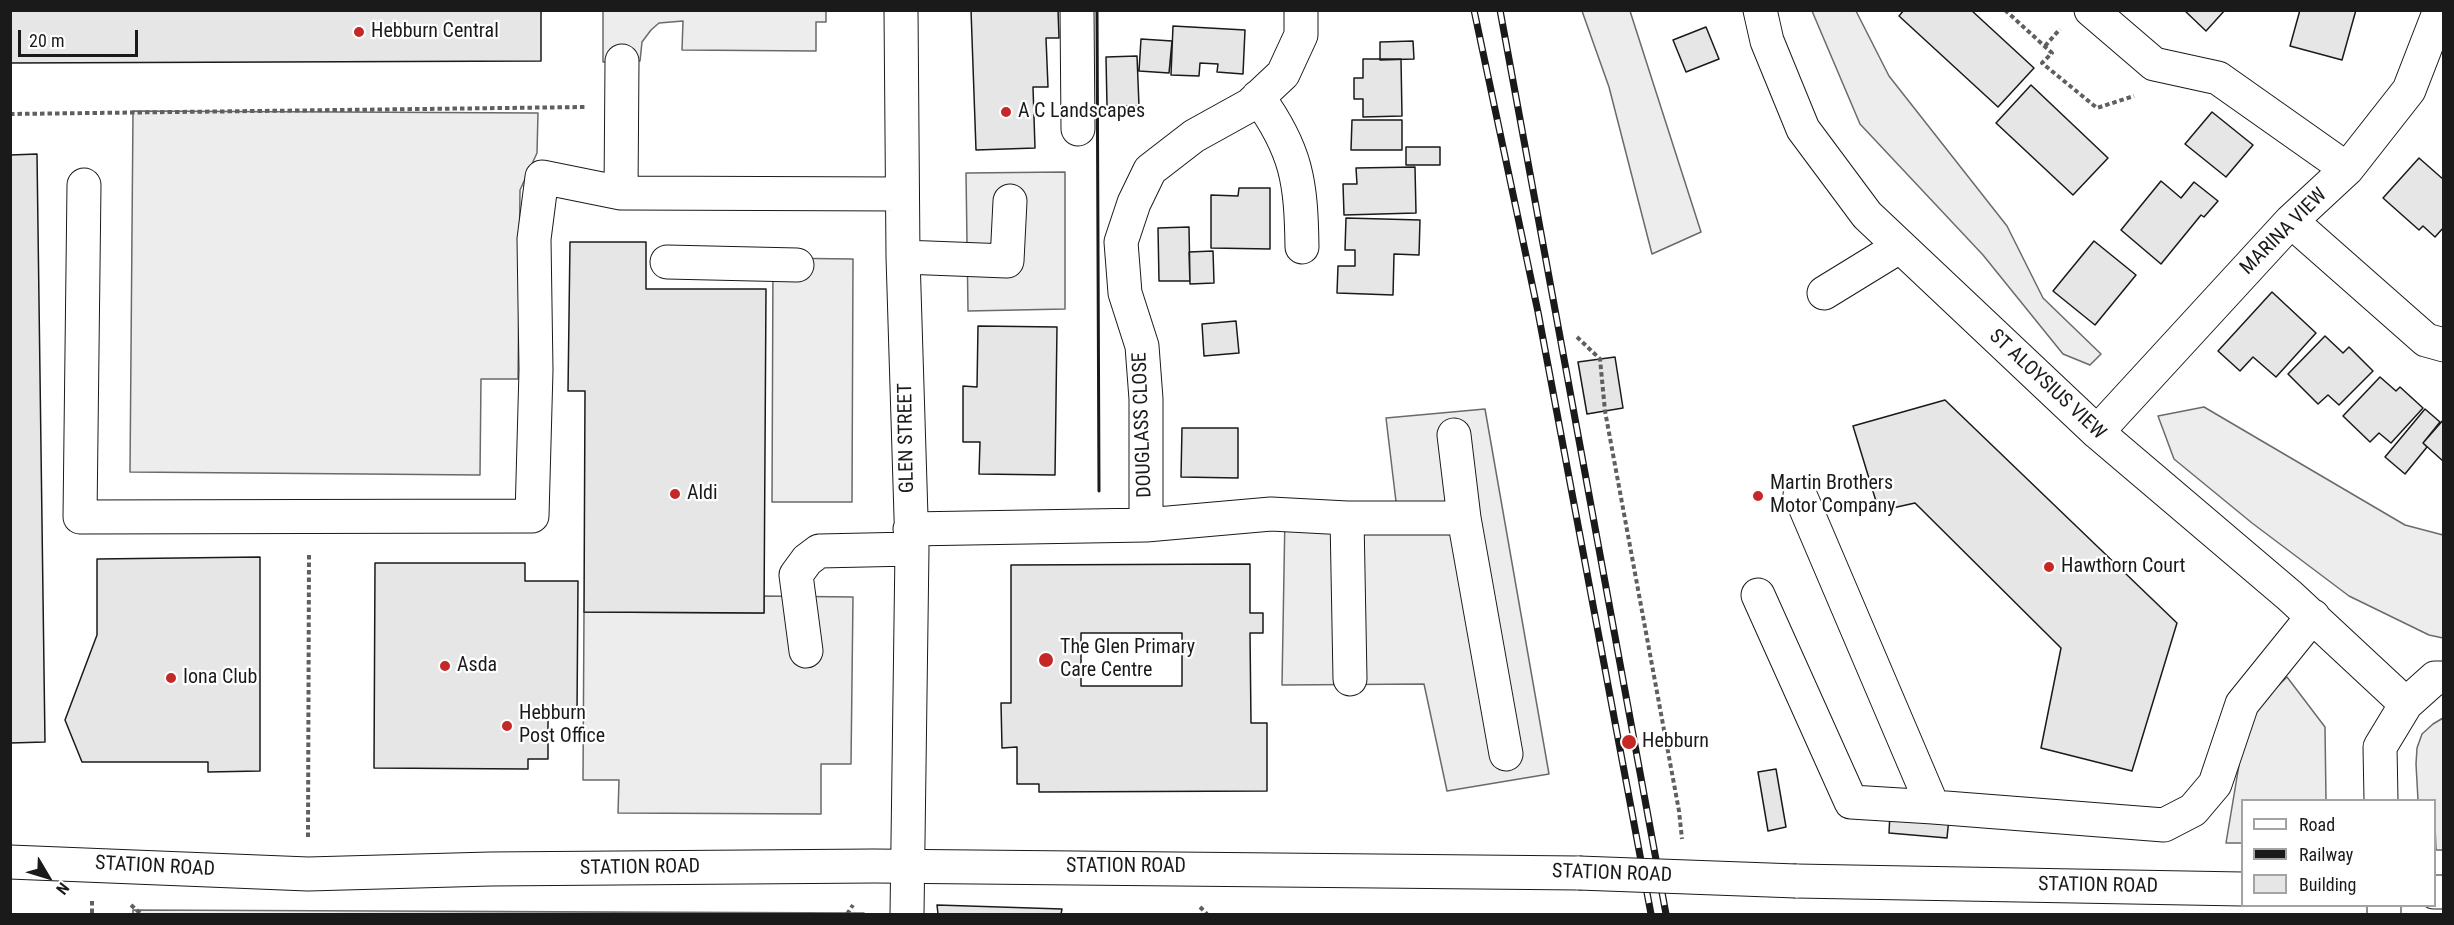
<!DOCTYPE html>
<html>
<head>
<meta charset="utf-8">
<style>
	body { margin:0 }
	#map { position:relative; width:2454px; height:925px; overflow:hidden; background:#fff; font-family:"Roboto Condensed",sans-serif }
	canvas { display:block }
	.frame { position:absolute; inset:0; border:12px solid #1a1a1a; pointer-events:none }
	.legend { position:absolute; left:2241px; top:799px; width:195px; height:108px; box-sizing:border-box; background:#fff; border:2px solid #a3a3a3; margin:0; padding:8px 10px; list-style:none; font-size:18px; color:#1a1a1a }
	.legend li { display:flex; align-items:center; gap:12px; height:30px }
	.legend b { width:30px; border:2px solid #a3a3a3 }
	.north { position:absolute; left:18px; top:847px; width:60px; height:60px; -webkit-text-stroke:4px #fff; paint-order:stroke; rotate:128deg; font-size:16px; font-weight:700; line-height:24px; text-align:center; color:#1a1a1a }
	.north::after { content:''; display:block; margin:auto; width:21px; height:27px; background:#1a1a1a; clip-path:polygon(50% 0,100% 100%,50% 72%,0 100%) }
	.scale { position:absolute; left:18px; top:30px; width:120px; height:27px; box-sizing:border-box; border:3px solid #1a1a1a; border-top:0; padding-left:8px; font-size:18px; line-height:21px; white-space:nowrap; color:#1a1a1a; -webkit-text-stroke:4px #fff; paint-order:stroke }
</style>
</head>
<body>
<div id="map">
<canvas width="2454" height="925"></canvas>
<div class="frame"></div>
<ul class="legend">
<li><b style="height:8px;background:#fff"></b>Road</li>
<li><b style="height:8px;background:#1a1a1a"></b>Railway</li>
<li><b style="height:16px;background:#e6e6e6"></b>Building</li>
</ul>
<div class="north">N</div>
<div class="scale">20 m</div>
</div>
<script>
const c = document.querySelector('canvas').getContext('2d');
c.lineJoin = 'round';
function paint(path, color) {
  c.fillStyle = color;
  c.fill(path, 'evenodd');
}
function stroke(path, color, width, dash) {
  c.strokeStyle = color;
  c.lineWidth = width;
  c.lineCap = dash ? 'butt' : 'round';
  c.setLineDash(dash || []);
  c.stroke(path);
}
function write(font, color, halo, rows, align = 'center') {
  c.font = font + ' "Roboto Condensed",sans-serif';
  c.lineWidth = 4.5;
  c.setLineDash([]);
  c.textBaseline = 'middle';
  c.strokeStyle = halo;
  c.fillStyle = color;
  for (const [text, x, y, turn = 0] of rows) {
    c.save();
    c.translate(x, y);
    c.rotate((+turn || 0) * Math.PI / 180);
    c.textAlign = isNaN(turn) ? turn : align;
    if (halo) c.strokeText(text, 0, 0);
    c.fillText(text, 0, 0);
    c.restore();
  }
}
const built = new Path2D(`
	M603 11H826V22H816V51L682 50 683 21 659 23 651 30 642 42 640 61 603 62Z
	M1582 11H1630L1701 232 1652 254 1609 87Z
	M1812 11H1856L1889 76 2007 226 2043 298 2101 354 2090 365 2063 354 1983 255 1860 124Z
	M133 111 538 113 537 153 520 190 518 379H481L480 475 130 472Z
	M1065 172V309L968 311 966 173Z
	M773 258 853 259 852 502H772Z
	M2204 407 2405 525 2443 535V638L2429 635 2349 596 2252 523 2174 459 2158 416Z
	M1485 409 1549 774 1447 791 1424 684 1282 685 1285 514 1397 510 1386 418Z
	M764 596 853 597 851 764H821V814L618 813 619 780H583L584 612 764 613Z
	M2287 677 2325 727 2326 800H2242V843H2226L2242 747 2255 708Z
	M2443 718V850H2436L2434 800H2418L2416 764 2417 748 2422 734 2433 724Z
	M133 910 864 913 133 914Z`);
const building = new Path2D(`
	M10 10H541V61L10 63Z
	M971 10H1058L1059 38H1046L1048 87H1033L1035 148 976 150Z
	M1904 10H1971L2034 68 1998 107 1899 16Z
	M2184 10H2225L2206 31Z
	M2300 10H2356L2342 60 2290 46Z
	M1173 26 1245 30 1243 74 1217 72 1218 64 1200 63 1199 76 1171 75Z
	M1706 27 1719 59 1686 72 1673 40Z
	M1141 39 1172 41 1169 73 1139 71Z
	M1413 41 1414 59 1380 60V42Z
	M1137 56 1139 106H1107L1106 57Z
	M1363 59H1401L1402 116 1363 117V99H1354V78H1363Z
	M2031 85 2108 158 2073 195 1996 123Z
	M2212 112 2253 145 2226 177 2185 144Z
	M1352 120H1402V150H1351Z
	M1406 147H1440V165H1406Z
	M37 154 45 742 10 743V155Z
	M2419 158 2444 180V227L2435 237 2423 226 2419 230 2383 198Z
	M1415 167 1416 213 1344 215 1343 184H1357L1356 168Z
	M2161 181 2181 198 2194 182 2218 201 2204 217 2201 215 2161 264 2121 230Z
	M1239 188H1270V249L1211 248V195L1238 196Z
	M1346 218 1420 220 1419 255 1394 254 1393 295 1337 293 1338 266H1355V250H1345Z
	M1189 227 1190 281H1159L1158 228Z
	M2094 241 2136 275 2095 325 2053 291Z
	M570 242H646V289H766L764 613 584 612 585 391H568Z
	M1213 251 1214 283 1190 284 1189 252Z
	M2272 292 2316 333 2276 377 2253 357 2240 371 2218 351Z
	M1236 321 1239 353 1204 356 1202 324Z
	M978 326 1057 327 1055 475 979 474 980 442H963V386L977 387Z
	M2325 336 2343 353 2349 347 2373 371 2339 405 2328 395 2318 404 2288 374Z
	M1615 357 1623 408 1587 414 1578 362Z
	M2380 377 2396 391 2400 387 2423 408 2391 443 2379 433 2370 442 2343 416Z
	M1945 400 2177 623 2132 771 2041 748 2061 648 1915 503 1879 511 1853 426Z
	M2425 409 2440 422 2423 443 2427 447 2405 474 2385 457Z
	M2444 419V462L2423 443Z
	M1182 428H1238V478L1181 477Z
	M260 557V771L208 772V762H82L65 720 97 635V559Z
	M375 563H525V581H578L577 712H548V759H528V769L374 768Z
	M1250 564V613H1263V633H1250L1251 723H1267V791L1039 792V784H1017V747L1002 748 1001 703H1011V565ZM1081 633H1182V686H1081Z
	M1776 769 1786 827 1768 831 1758 772Z
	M1890 813 1949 818 1947 838 1889 833Z
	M937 905 1062 909 1061 914H938Z`);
const path = new Path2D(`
	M2005 10 2052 53 2042 63 2097 108 2134 96
	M2045 46 2060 29
	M10 114 586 107
	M1577 337 1600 359 1605 411 1679 811 1682 839
	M308 837 309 554
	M92 901V914
	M131 905 141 914
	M1200 907 1207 914
	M847 914 853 905`);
const minor = new Path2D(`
	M901 10 903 257 912 549 907 914
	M1077 10 1078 129
	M1760 10 1767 41 1803 129 1867 215 2097 432 2290 596 2406 704
	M2091 10 2154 64 2218 78 2347 169
	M622 61 621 193 902 194
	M1258 97C1297 151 1301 182 1302 247
	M84 185 80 517 532 516 536 370 534 239 542 177 621 193
	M2291 221 2426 340 2444 345
	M903 257 1007 261 1010 201
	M667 262 797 265
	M1824 293 1899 247
	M2097 432 2291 221 2347 169 2409 90 2440 10
	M1454 435 1464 518 1506 754
	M1800 495 1933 807 2164 825 2193 810 2215 784 2242 704 2313 616
	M1347 518 1350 679
	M1146 525V399L1142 346 1125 293 1121 242 1134 203 1150 170 1194 136 1250 105 1283 74 1301 35V10
	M910 529 1146 525 1271 514 1347 518H1464
	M1758 595 1851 802 1933 807
	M806 651 796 575 807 560 819 551 912 549
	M2381 800 2380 747 2406 704 2435 678H2444
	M2384 914V906`);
const major = new Path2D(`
	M10 862 308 874 490 869 874 866 1579 873
	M1796 881 2242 889
	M2434 892H2444`);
const rail = new Path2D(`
	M1474 10 1538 312 1651 914
	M1500 10 1666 914`);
const majorBridge = new Path2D(`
	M1579 873 1796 881`);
const wall = new Path2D(`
	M1097 10 1099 491`);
const markers = [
	[359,32,6,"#c62828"],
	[1006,112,6,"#c62828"],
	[675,494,6,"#c62828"],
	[1758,496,6,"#c62828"],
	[2049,567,6,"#c62828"],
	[1046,660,8,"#c62828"],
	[445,666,6,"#c62828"],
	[171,678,6,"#c62828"],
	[507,726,6,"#c62828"],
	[1629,742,8,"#c62828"]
];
const poiNames = [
	["Hebburn Central",371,32],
	["A C Landscapes",1018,112],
	["Martin Brothers",1770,484],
	["Motor Company",1770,507],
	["Aldi",687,494],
	["Hawthorn Court",2061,567],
	["The Glen Primary",1060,648],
	["Care Centre",1060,671],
	["Asda",457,666],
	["Iona Club",183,678],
	["Hebburn",519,714],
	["Post Office",519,737],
	["Hebburn",1642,742]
];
const streetNames = [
	["MARINA VIEW",2284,232,-45],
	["ST ALOYSIUS VIEW",2047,385,43],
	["DOUGLASS CLOSE",1143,425,-92],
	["GLEN STREET",907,438,-91],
	["STATION ROAD",155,867,3],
	["STATION ROAD",1126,867],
	["STATION ROAD",640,868,-1],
	["STATION ROAD",1612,874,2],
	["STATION ROAD",2098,886,1]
];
paint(built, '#ededed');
stroke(built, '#6a6a6a', 1.5);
paint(building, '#e6e6e6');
stroke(building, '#1a1a1a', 1.5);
stroke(minor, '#1a1a1a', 35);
stroke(major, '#1a1a1a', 35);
stroke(path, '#5f5f5f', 4, [4.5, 3]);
stroke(minor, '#fff', 33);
stroke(major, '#fff', 33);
stroke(rail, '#1a1a1a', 7);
stroke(rail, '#fff', 4.5, [14]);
stroke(majorBridge, '#1a1a1a', 35, []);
stroke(majorBridge, '#fff', 33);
stroke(wall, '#1a1a1a', 3);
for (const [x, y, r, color] of markers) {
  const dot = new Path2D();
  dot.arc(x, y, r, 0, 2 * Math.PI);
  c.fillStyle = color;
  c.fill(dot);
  stroke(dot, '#fff', 2);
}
write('20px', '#1a1a1a', '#fff', poiNames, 'left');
write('20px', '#1a1a1a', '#fff', streetNames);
</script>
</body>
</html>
